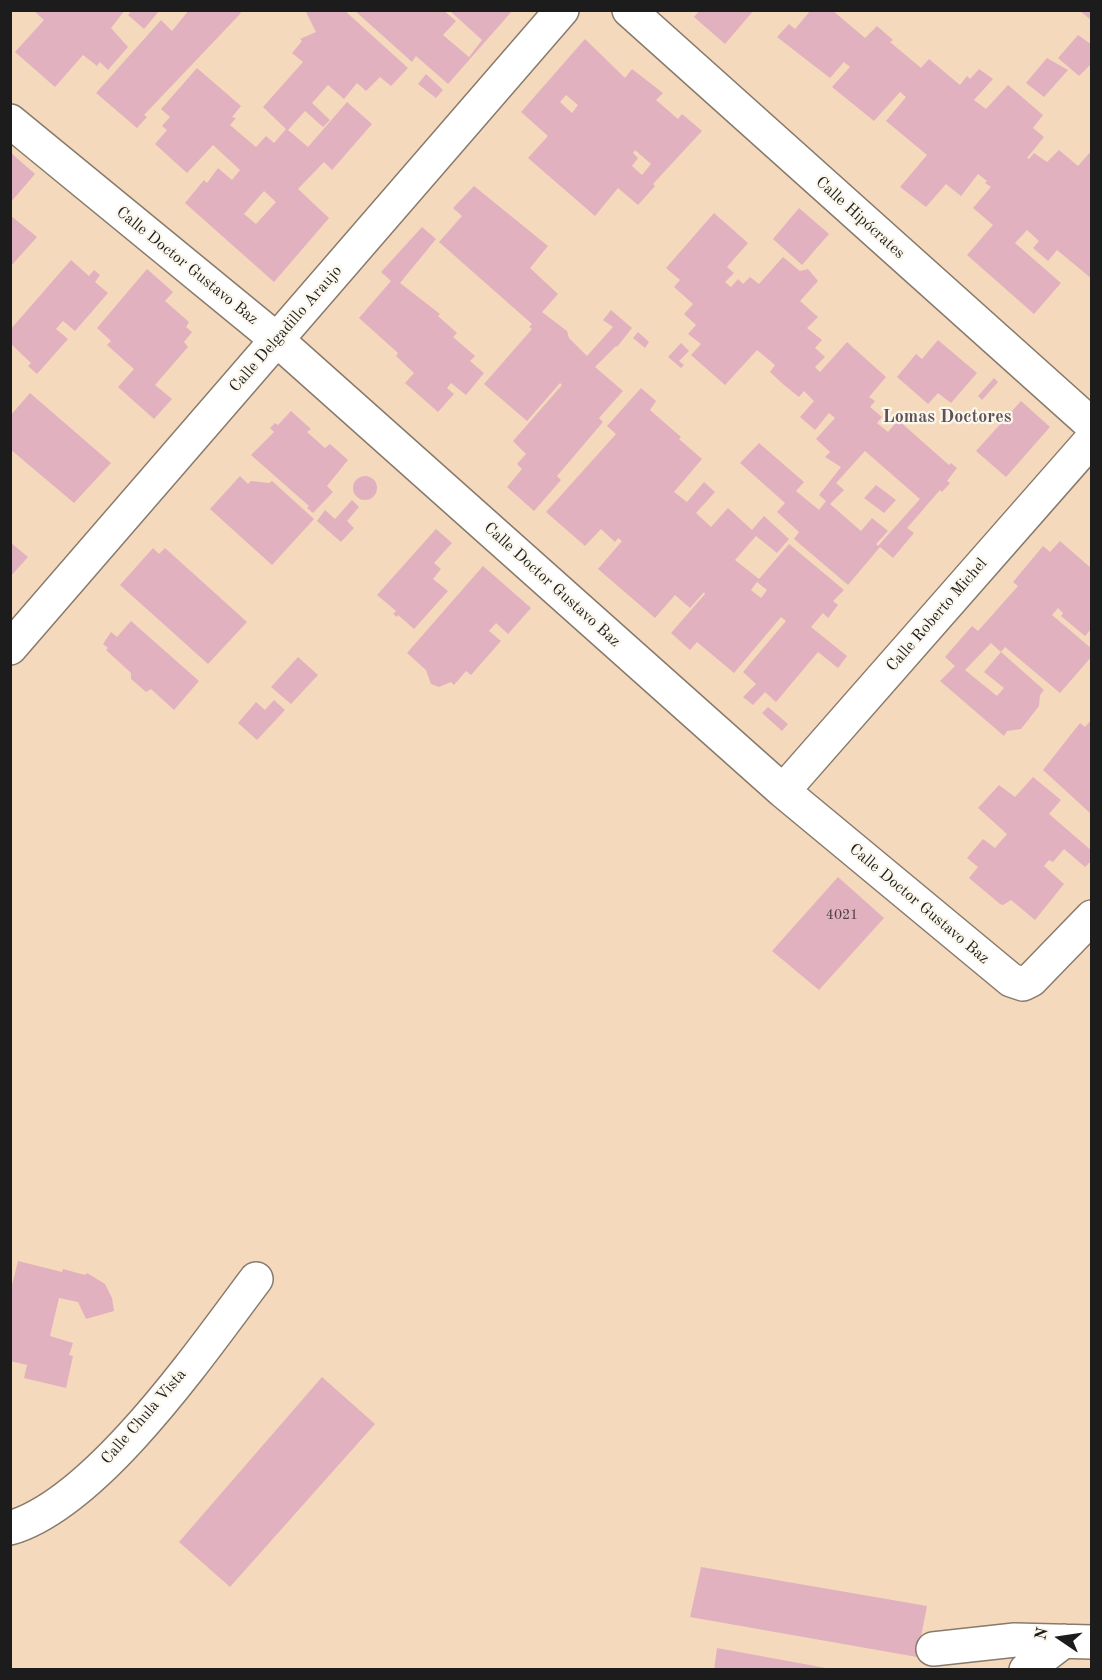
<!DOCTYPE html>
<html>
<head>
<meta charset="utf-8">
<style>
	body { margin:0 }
	#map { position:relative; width:1102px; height:1680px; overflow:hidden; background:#f4d9bc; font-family:"Old Standard TT",serif }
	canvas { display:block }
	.frame { position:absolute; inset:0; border:12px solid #1c1c1c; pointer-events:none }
	.north { position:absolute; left:1030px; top:1608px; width:60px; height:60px; -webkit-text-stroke:4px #fbf7ec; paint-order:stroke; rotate:283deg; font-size:16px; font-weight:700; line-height:24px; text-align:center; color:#1c1c1c }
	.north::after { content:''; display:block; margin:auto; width:21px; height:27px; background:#1c1c1c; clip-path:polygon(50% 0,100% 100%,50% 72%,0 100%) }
</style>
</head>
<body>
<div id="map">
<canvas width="1102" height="1680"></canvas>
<div class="frame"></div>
<div class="north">N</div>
</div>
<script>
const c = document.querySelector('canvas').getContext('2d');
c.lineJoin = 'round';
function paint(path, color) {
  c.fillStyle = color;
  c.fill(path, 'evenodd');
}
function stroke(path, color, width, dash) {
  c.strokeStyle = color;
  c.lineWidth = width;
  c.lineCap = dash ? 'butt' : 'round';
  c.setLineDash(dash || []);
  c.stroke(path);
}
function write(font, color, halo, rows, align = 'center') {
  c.font = font + ' "Old Standard TT",serif';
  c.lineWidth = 4.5;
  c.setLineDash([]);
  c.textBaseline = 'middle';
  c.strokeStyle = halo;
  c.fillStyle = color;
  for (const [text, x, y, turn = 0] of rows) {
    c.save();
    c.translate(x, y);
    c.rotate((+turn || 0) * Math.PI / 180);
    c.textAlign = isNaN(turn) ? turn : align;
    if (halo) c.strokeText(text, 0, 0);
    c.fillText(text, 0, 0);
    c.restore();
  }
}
const building = new Path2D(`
	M33 10H125L111 28 128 47 108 70 100 62 97 66 83 55 55 87 15 52 44 20Z
	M132 10H160L144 29 128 15Z
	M189 10H238L241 13 144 115 147 117 137 128 96 93 161 20 172 31Z
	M305 10H344L408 68 391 86 380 77 366 91 357 83 344 99 328 85 312 103 330 120 323 127 305 111 288 130 308 147 347 102 372 124 332 170 324 162 298 189 329 218 274 282 185 203 204 180 207 183 218 168 232 180 240 170 213 145 187 173 155 144 167 130 162 126 170 117 161 109 197 68 241 106 232 117 236 118 230 125 256 147 266 136 274 143 286 129 263 107 303 62 292 53 302 41 300 39 316 32ZM264 191 276 202 256 224 244 214Z
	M354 10H443L456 21 443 35 469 57 482 40 449 10H513L448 84 416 56 412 62Z
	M700 10H754L725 44 694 17Z
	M811 10H832L865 38 877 26 893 40 890 42 921 68 929 59 960 85 967 76 970 79 979 69 993 79 974 100 986 109 1008 85 1043 115 1033 128 1044 137 1027 158 1029 159 1034 153 1047 162 1059 150 1078 166 1092 150V279L1057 250 1048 261 1033 248 1039 241 1027 230 1015 243 1061 283 1034 314 967 255 993 225 973 208 991 187 985 183 987 181 978 174 961 196 946 184 926 207 900 187 927 155 886 121 906 97 900 92 874 121 832 87 850 67 844 62 830 78 777 37 789 24 795 29Z
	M1079 10H1092V21Z
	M1078 35 1092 45V63L1079 76 1058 58Z
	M585 39 625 78 632 69 663 93 656 100 678 119 682 114 702 131 653 184 655 186 638 205 618 188 595 216 528 158 548 136 521 112ZM566 95 578 105 572 113 560 102ZM635 150 651 164 642 175 632 166 638 158 633 153Z
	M1047 58 1068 70 1044 97 1026 83Z
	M426 74 443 90 436 98 418 84Z
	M10 152 35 174 10 203Z
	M474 186 548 246 530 268 558 294 542 312 567 331 569 338 587 356 613 327 603 320 611 310 632 328 617 347 616 346 595 367 623 391 599 418 603 422 557 476 561 480 534 511 507 487 522 469 517 464 526 454 513 441 562 385 560 383 527 421 484 384 532 329 529 327 532 324 439 242 462 216 453 208Z
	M799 208 829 234 802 265 773 239Z
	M714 213 748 243 727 267 734 273 725 282 731 287 738 279 743 284 750 277 759 284 783 257 800 271 808 269 818 281 800 301 818 317 807 328 822 340 815 348 825 357 815 367 820 372 847 342 886 377 869 397 875 401 870 407 882 417 877 423 888 432 898 420 949 465 951 463 957 468 947 481 950 483 942 492 940 490 907 528 914 533 893 558 880 547 848 585 794 539 799 532 777 512 785 503 740 463 759 443 804 482 796 491 819 510 826 501 819 495 841 467 825 457 830 452 816 439 835 418 829 413 815 430 800 417 814 401 804 391 799 397 784 385 770 372 775 365 757 350 725 385 691 355 701 344 688 334 696 325 684 314 693 304 674 287 680 280 666 268ZM865 451 920 499 878 546 876 544 888 531 872 518 861 531 830 504 844 490 836 483Z
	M10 215 37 237 10 267Z
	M422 227 436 239 400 283 440 314 438 316 457 333 453 337 475 356 470 361 484 373 466 395 451 383 447 388 454 394 438 412 405 383 414 373 396 356 398 353 359 318 391 281 381 272Z
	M71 260 89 276 94 270 100 275 95 282 108 293 75 331 63 321 56 329 68 339 37 374 28 366 31 363 10 343V330Z
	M147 269 173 292 165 301 189 322 186 327 192 332 184 342 188 347 155 385 172 399 154 419 118 387 134 369 107 345 111 341 97 328Z
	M638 332 649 342 645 348 633 338Z
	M938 340 977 373 951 403 938 393 928 404 897 377 916 354 922 359Z
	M681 343 689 351 679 361 684 365 681 368 668 357Z
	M994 378 998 382 982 400 978 396Z
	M641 388 656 401 650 410 681 437 679 439 702 459 674 492 687 502 704 482 715 492 696 513 711 527 728 508 752 530 764 516 789 539 777 553 756 536 735 560 759 579 789 544 844 590 833 601 838 605 828 618 823 613 811 627 847 656 838 668 818 652 776 702 765 692 753 705 743 697 756 684 743 672 786 621 781 617 734 673 697 642 690 650 671 633 705 594 704 592 690 608 675 595 655 618 598 569 622 541 618 538 615 542 601 529 585 546 546 512 616 434 607 426ZM757 582 767 590 761 598 751 590Z
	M30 393 111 463 74 503 10 449V416Z
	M1021 401 1050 427 1006 477 976 451Z
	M291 411 311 429 307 432 325 448 330 444 348 460 327 486 333 492 313 513 307 508 309 506 251 455 274 432 270 428 275 423 278 425Z
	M353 488a12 12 0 1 1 24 0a12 12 0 1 1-24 0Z
	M240 476 248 484 251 481 269 483 272 481 314 519 272 565 210 509Z
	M876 485 896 500 884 513 864 498Z
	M352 500 359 507 347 521 354 528 341 542 317 521 325 510 335 519Z
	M436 529 452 543 434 563 441 569 433 579 448 591 414 629 398 615 397 617 393 614 396 611 377 595Z
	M1060 541 1092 569V628L1085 636 1061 616 1063 613 1058 608 1052 615 1092 649V656L1060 693 1005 647 1001 652 991 643 965 670 997 696 1004 688 984 672 1001 652 1044 690 1040 695 1039 706 1021 729 1007 731 1004 736 940 681 955 666 945 657 972 626 978 631 1018 586 1013 582 1043 546 1050 552Z
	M10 542 28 557 10 577Z
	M153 548 159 554 165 548 247 622 208 664 120 585Z
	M483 566 531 608 508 634 496 623 489 631 501 641 471 675 466 671 454 685 451 682 439 687 431 684 426 670 407 653Z
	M131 621 199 681 174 710 151 689 146 692 131 679V673L106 650 108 648 103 644 111 632 117 637Z
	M298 657 318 675 291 704 271 687Z
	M274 700 285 710 257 740 238 723 256 702 265 710Z
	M768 707 788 724 782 731 762 713Z
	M1092 719V812L1090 813 1043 770 1080 723 1085 727Z
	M1033 777 1061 800 1049 814 1092 851V860L1085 867 1064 849 1053 862 1049 860 1044 866 1064 884 1035 920 1011 900 1003 905 1000 904 969 878 978 867 967 858 983 839 995 848 1007 834 978 808 999 785 1015 797Z
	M838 877 884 918 819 990 772 951Z
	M18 1261 62 1272 63 1269 85 1275 87 1273 105 1284 112 1298 114 1311 86 1319 78 1302 59 1298 50 1336 73 1343 69 1355 73 1356 66 1388 24 1378 27 1365 10 1361V1293Z
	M322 1377 375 1424 230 1587 179 1542Z
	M701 1567 927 1606 917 1657 690 1617Z
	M717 1648 826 1668V1670H714Z`);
const minor = new Path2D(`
	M629 10 1092 425
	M10 121 276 339 783 791 1011 980 1023 984 1031 980 1092 917
	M10 648 562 10
	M783 791 1092 439
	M10 1528C97 1503 201 1352 256 1279
	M933 1649 1015 1640 1092 1642
	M1026 1670 1064 1641`);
const numberNames = [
	["4021",842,915]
];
const streetNames = [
	["Calle Hipócrates",860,218,42],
	["Calle Doctor Gustavo Baz",187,266,39],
	["Calle Delgadillo Araujo",286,329,-49],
	["Calle Doctor Gustavo Baz",552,585,42],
	["Calle Roberto Michel",937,615,-49],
	["Calle Doctor Gustavo Baz",919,904,40],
	["Calle Chula Vista",144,1417,-49]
];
const neighbourhoodNames = [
	["Lomas Doctores",947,417]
];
paint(building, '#e2b1bf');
stroke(minor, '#887a6c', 36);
stroke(minor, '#fff', 33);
write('14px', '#4e4145', null, numberNames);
write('16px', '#1c1c1c', '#fbf7ec', streetNames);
write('bold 18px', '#615055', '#fbf7ec', neighbourhoodNames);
</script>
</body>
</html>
